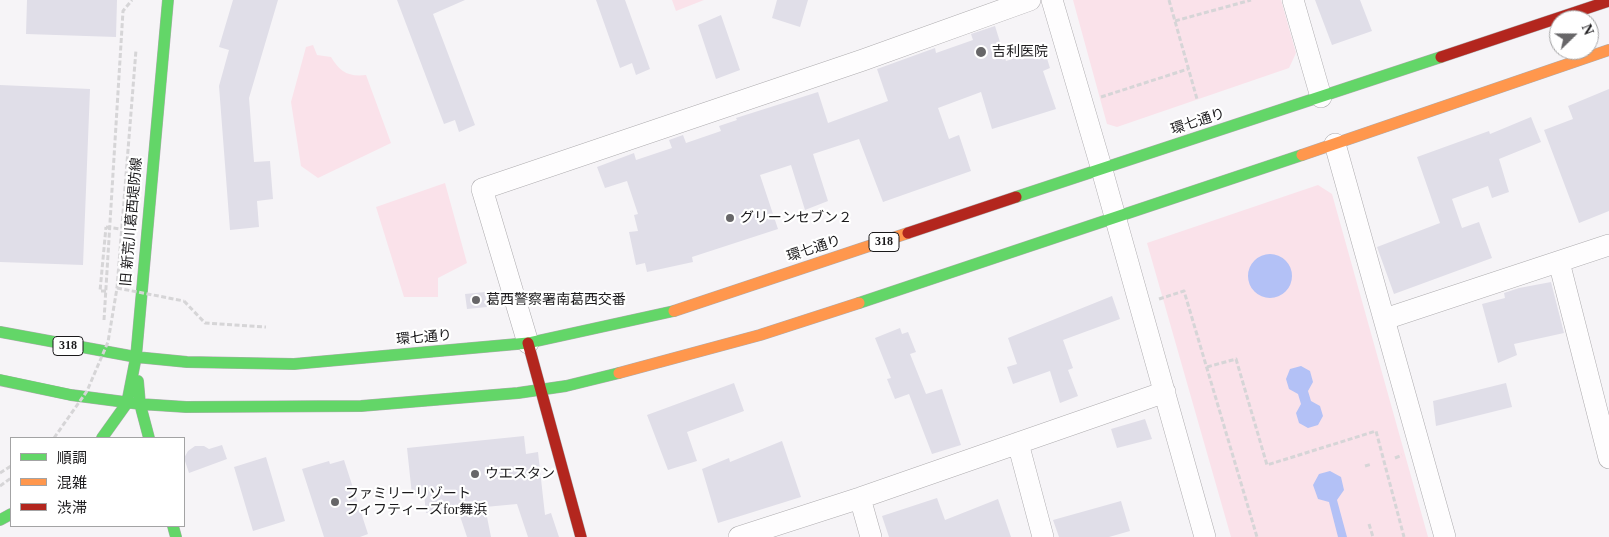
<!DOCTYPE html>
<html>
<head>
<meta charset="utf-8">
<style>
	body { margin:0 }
	#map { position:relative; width:1609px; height:537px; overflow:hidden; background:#f6f4f7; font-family:"Times New Roman","Noto Sans JP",serif }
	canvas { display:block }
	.legend { position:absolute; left:10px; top:437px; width:175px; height:90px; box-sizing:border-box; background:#fff; border:1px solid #a3a3a4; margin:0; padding:6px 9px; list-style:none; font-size:15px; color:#1a191b }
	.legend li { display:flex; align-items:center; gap:10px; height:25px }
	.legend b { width:25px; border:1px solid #a3a3a4 }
	.north { position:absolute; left:1549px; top:10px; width:50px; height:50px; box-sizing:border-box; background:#fff; border:1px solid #a3a3a4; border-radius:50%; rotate:68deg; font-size:14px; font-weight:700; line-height:20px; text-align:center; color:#1a191b }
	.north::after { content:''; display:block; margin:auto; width:18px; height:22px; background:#676668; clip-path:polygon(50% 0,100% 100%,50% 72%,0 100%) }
</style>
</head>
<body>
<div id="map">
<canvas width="1609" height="537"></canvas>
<ul class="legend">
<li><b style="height:6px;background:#63d668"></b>順調</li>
<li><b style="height:6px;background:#ff974d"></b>混雑</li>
<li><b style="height:6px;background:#b3261e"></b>渋滞</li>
</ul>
<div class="north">N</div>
</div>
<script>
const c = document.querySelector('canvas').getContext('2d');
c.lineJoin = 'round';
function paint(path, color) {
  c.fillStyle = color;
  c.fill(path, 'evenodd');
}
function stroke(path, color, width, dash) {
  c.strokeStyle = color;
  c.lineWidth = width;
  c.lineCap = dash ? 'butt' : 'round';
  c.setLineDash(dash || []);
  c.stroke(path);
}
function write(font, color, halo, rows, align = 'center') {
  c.font = font + ' "Times New Roman","Noto Sans JP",serif';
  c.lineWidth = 4.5;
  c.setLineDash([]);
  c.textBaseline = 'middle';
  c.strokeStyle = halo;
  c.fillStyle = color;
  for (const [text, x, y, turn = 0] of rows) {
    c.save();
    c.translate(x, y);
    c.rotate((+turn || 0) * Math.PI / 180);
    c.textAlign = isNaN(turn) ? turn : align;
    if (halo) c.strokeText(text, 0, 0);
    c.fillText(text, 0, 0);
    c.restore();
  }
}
const green = new Path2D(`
	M672 0H704L676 11Z
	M1073 0H1281L1296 53 1289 68 1117 127 1107 124Z
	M313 45 317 55 331 57C340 72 348 77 366 75L391 143 318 178 301 166 291 102 306 47Z
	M445 183 467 263 438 278V297H404L376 207Z
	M1318 185 1332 194 1428 537H1231L1147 243Z`);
const water = new Path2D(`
	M1248 276a22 22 0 1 1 44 0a22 22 0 1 1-44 0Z
	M1301 366 1310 371 1313 382 1308 391 1311 401 1320 406 1323 416 1318 425 1308 428 1299 423 1296 413 1301 404 1298 394 1289 389 1286 379 1290 369Z
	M1330 471 1341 477 1344 490 1337 500 1347 537H1338L1329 502 1318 499 1313 485 1319 474Z`);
const building = new Path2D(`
	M27 0H117L116 37 26 34Z
	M233 0H278L249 98 254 162 270 161 273 199 257 201 259 227 230 230 219 86 229 50 219 47Z
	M397 0H465L433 14 475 125 459 132 455 120 444 124Z
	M596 0H625L650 69 636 75 632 63 620 68Z
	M777 0H808L800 27 772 18Z
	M1315 0H1360L1372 31 1332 45Z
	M721 15 740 70 716 79 698 25Z
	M995 26 1006 61 1044 49 1050 68 1043 71 1056 109 992 129 981 92 938 108 949 139 959 135 971 171 883 202 859 139 813 154 828 201 805 210 791 165 760 175 778 229 692 257 693 262 647 272 645 263 636 265 629 232 638 231 634 215 638 214 627 181 605 188 597 167 634 153 636 160 672 148 669 140 683 135 686 143 721 131 719 126 737 120 736 118 818 92 828 123 888 101 877 69 935 48 936 53 973 40 971 34Z
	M0 85 90 89 83 265 0 262Z
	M1609 89V211L1579 223 1544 130 1573 119 1568 106Z
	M1531 117 1541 142 1499 159 1509 192 1492 198 1488 186 1452 199 1462 228 1479 222 1492 258 1394 294 1377 247 1440 223 1417 157 1489 131 1490 134Z
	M1551 282 1564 333 1514 344 1517 355 1498 363 1482 304 1505 298 1504 293 1519 288Z
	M485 292 487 307 467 309 465 294Z
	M1112 296 1120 319 1063 340 1073 368 1068 370 1078 396 1060 403 1050 371 1013 384 1007 367 1017 364 1008 338Z
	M900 328 902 334 908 332 916 352 910 354 926 394 942 389 961 445 932 454 909 394 895 399 887 379 891 378 875 338Z
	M734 383 744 411 687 432 697 461 668 470 647 415Z
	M1506 383 1512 407 1436 426 1433 401Z
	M1145 419 1152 439 1117 448 1111 429Z
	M524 436 526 454 538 452 545 515 551 513 559 537H528L517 504 485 507 491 537H467L458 510 426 513 424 494 412 495 407 448Z
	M782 441 801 497 718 523 702 469 729 458 730 462Z
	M222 445 227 459 189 473 184 458 188 451 195 446H204L209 449Z
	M266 457 285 521 253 531 234 467Z
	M344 460 368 534 360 537H324L302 469 329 461 330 464Z
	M937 498 945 520 998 499 1011 537H889L882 516Z
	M1121 501 1130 531 1109 537H1059L1053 520Z`);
const path = new Path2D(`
	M1169 0 1197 99
	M1175 21 1251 0
	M1101 97 1188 69
	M106 291H100L106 227
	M1159 299 1184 291 1257 537
	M184 301 205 323 266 327
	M104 320 123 11 132 0
	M1207 367 1236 359 1267 465 1376 431 1404 537
	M1395 458 1402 455
	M1365 466 1372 464
	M0 473 11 466
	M0 486 11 478
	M1369 524 1373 537`);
const street = new Path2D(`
	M1052 0 1102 170 1205 537
	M1293 0 1321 97
	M1335 144 1445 537
	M1559 262 1609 458
	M1385 319 1609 245
	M528 343 482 189 863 60 1030 0
	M1018 443 1043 537
	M860 498 871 537
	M739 537 860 498 1165 392`);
const fast = new Path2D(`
	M1016 197 1441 57
	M859 303 1302 155
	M0 332 136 357 187 362 294 364 528 343 674 311
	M0 380 71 395 140 404 186 407 361 406 518 393 566 386 619 373
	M138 381 140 404 149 438
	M102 438 127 403 136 357 168 0
	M0 520 11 514
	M173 526 176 537`);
const slow = new Path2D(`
	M1302 155 1609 50
	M674 311 908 233
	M619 373 760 335 859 303`);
const jam = new Path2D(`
	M1441 57 1609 1
	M908 233 1016 197
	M528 343 581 537`);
const pathBridge = new Path2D(`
	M106 227 121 229
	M117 288 184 301
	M54 438 87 391 108 342 117 288 136 50`);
const markers = [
	[981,52,6,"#676668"],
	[730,218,5,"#676668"],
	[476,300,5,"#676668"],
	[475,474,5,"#676668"],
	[335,502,5,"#676668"]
];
const shields = [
	[884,242,30],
	[68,346,30]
];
const shieldNames = [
	["318",884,242],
	["318",68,346]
];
const poiNames = [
	["吉利医院",992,52],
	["グリーンセブン２",740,218],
	["葛西警察署南葛西交番",486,300],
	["ウエスタン",485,474],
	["ファミリーリゾート",345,494],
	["フィフティーズfor舞浜",345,510]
];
const streetNames = [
	["環七通り",1198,122,-18],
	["旧 新荒川葛西堤防線",132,222,-85],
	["環七通り",814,249,-18],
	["環七通り",424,338,-5]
];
paint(green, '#fae2ea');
paint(water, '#b3c1f6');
paint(building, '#e0dee8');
stroke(street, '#aeacaf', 22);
stroke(fast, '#aeacaf', 12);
stroke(slow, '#aeacaf', 12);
stroke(jam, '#aeacaf', 12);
stroke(path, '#d6d5d7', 3, [5, 2.5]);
stroke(street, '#fefdfe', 21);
stroke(fast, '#63d668', 11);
stroke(slow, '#ff974d', 11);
stroke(jam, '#b3261e', 11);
stroke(pathBridge, '#d6d5d7', 3, [5, 2.5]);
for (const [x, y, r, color] of markers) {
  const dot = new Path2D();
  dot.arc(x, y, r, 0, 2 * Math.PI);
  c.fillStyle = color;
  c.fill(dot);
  stroke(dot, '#fff', 2);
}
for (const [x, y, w] of shields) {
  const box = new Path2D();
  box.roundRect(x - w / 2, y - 9.5, w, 19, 4);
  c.fillStyle = '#fff';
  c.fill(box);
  stroke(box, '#1a191b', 1);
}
write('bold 12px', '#1a191b', null, shieldNames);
write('14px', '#1a191b', '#fff', poiNames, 'left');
write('14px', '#1a191b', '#fff', streetNames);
</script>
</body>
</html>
